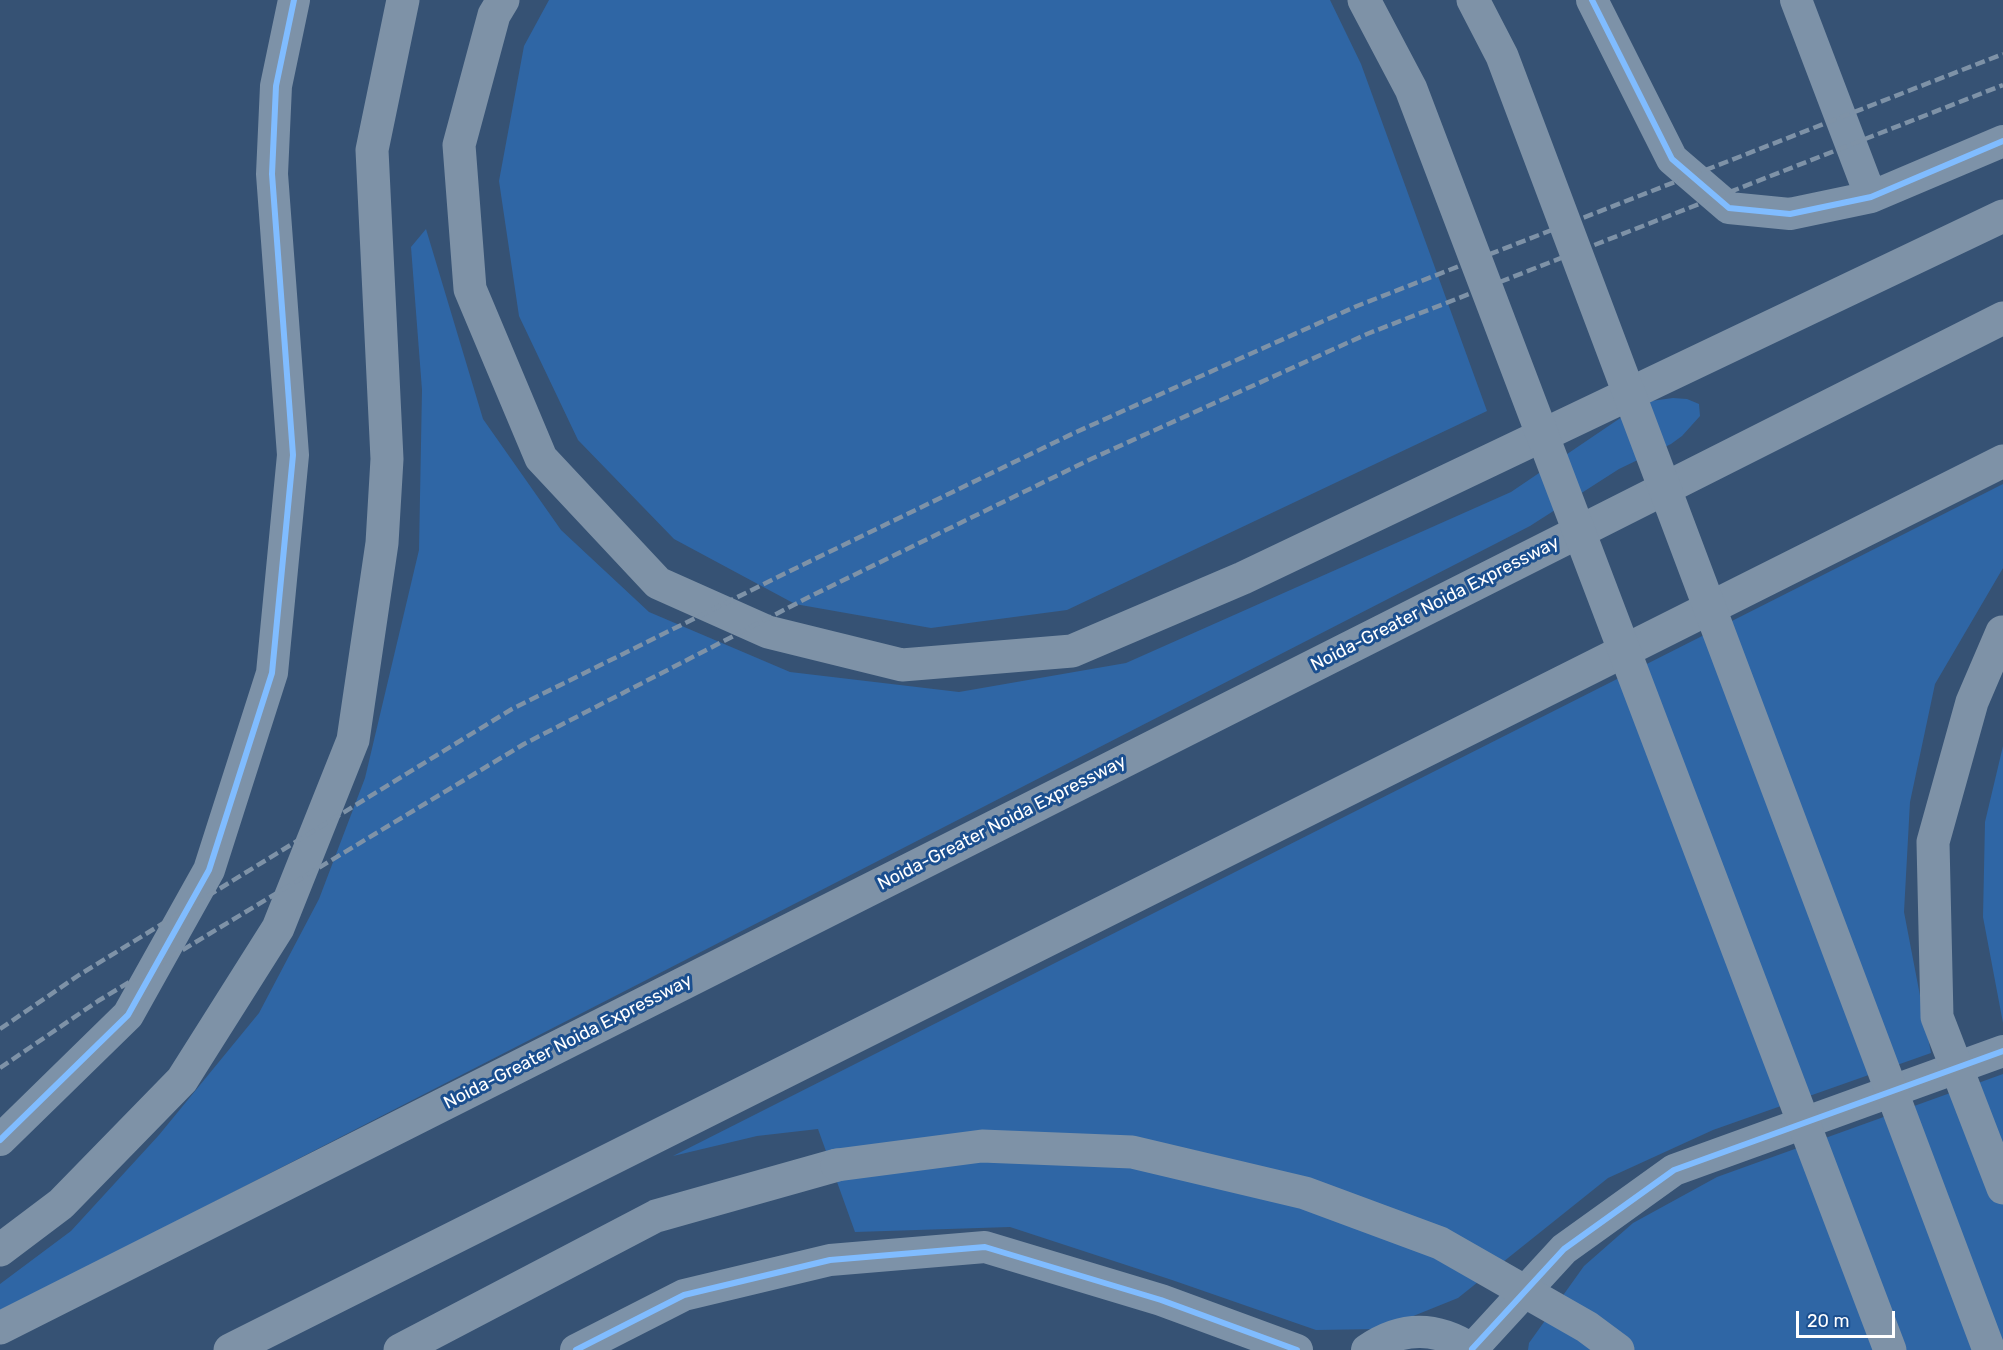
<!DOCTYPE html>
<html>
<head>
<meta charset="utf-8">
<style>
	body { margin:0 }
	#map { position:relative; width:2003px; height:1350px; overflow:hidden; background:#365274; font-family:Rubik,sans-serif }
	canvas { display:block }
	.scale { position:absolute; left:1796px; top:1311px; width:99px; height:27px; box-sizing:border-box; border:3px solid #fff; border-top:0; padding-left:8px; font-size:18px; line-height:21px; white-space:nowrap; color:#fff; -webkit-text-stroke:4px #1b4f8f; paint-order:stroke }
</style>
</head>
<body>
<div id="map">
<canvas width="2003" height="1350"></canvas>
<div class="scale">20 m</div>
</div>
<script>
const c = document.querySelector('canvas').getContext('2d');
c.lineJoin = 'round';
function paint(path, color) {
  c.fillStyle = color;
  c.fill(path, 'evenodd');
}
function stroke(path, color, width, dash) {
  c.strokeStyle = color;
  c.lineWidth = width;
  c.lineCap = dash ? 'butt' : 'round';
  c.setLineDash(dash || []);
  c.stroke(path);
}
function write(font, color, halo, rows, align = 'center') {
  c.font = font + ' Rubik,sans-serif';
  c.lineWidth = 6;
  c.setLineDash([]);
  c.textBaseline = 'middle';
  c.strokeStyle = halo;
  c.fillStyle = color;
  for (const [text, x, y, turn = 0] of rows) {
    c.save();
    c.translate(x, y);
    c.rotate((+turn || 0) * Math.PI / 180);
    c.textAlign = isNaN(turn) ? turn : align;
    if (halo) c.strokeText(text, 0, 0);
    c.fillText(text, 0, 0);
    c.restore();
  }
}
const green = new Path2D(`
	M549 0H1330L1361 64 1487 411 1067 610 931 628 795 604 674 539 578 440 519 316 499 181 524 46Z
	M426 229 483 419 561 530 649 612 790 672 959 692 1126 663 1511 492 1644 402 1673 398 1687 399 1699 404 1700 416 1682 436 1671 444 1619 469 1530 526 0 1312V1284L71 1231 159 1135 259 1013 319 899 365 778 419 550 422 390 411 247Z
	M2003 484V568L1935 684 1910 802 1904 912 1931 1053 1713 1130 1608 1178 1458 1298 1381 1329 1316 1330 1172 1280 1010 1227 855 1232 818 1129 757 1136 673 1156Z
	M2003 746V1023L1983 917 1985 822Z
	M2003 1074V1350H1528L1529 1343 1584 1266 1633 1223 1717 1177Z`);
const minor = new Path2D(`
	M1592 0 1672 159 1729 208 1790 214 1871 197 2003 141
	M1796 0 1871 197
	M0 1140 128 1015 209 870 272 673 293 455 272 174 276 86 294 0
	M1472 1349 1564 1249 1674 1170 2003 1051
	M576 1350 684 1295 830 1260 985 1247 1161 1300 1297 1350
	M1367 1350C1403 1325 1438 1327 1473 1350`);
const highway = new Path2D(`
	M503 0 494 15 459 145 470 289 541 458 658 583 768 632 902 665 1072 651 1243 578 2003 216
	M0 1250 61 1204 182 1080 278 928 353 740 382 543 387 459 372 150 403 0
	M0 1328 2003 318
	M230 1350 2003 461
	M400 1350 656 1216 837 1165`);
const rail = new Path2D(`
	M0 1029 79 975 512 709 790 571 1074 433 1357 306 2003 54
	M0 1068 98 1001 524 744 811 596 1091 459 1367 334 2003 85`);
const highwayBridge = new Path2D(`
	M1364 0 1411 89 1890 1350
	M1473 0 1502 56 1989 1350
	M2002 632 1972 702 1933 842 1937 1017 2003 1188
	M837 1165 982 1146 1132 1152 1305 1193 1440 1243 1587 1327 1618 1350`);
const cycleway = new Path2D(`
	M1592 0 1672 159 1729 208 1790 214 1871 197 2003 141
	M0 1140 128 1015 209 870 272 673 293 455 272 174 276 86 294 0
	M1472 1349 1564 1249 1674 1170 2003 1051
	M576 1350 684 1295 830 1260 985 1247 1161 1300 1297 1350`);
const streetNames = [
	["Noida-Greater Noida Expressway",1435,604,-27],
	["Noida-Greater Noida Expressway",1002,823,-27],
	["Noida-Greater Noida Expressway",568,1042,-27]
];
paint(green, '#2f66a5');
stroke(minor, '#7d92a8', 32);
stroke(highway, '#7e92a7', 33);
stroke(rail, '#7e92a7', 4.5, [10, 4.5]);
stroke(highwayBridge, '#7e92a7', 33);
stroke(cycleway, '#80bcff', 6);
write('18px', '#fff', '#1b4f8f', streetNames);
</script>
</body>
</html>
